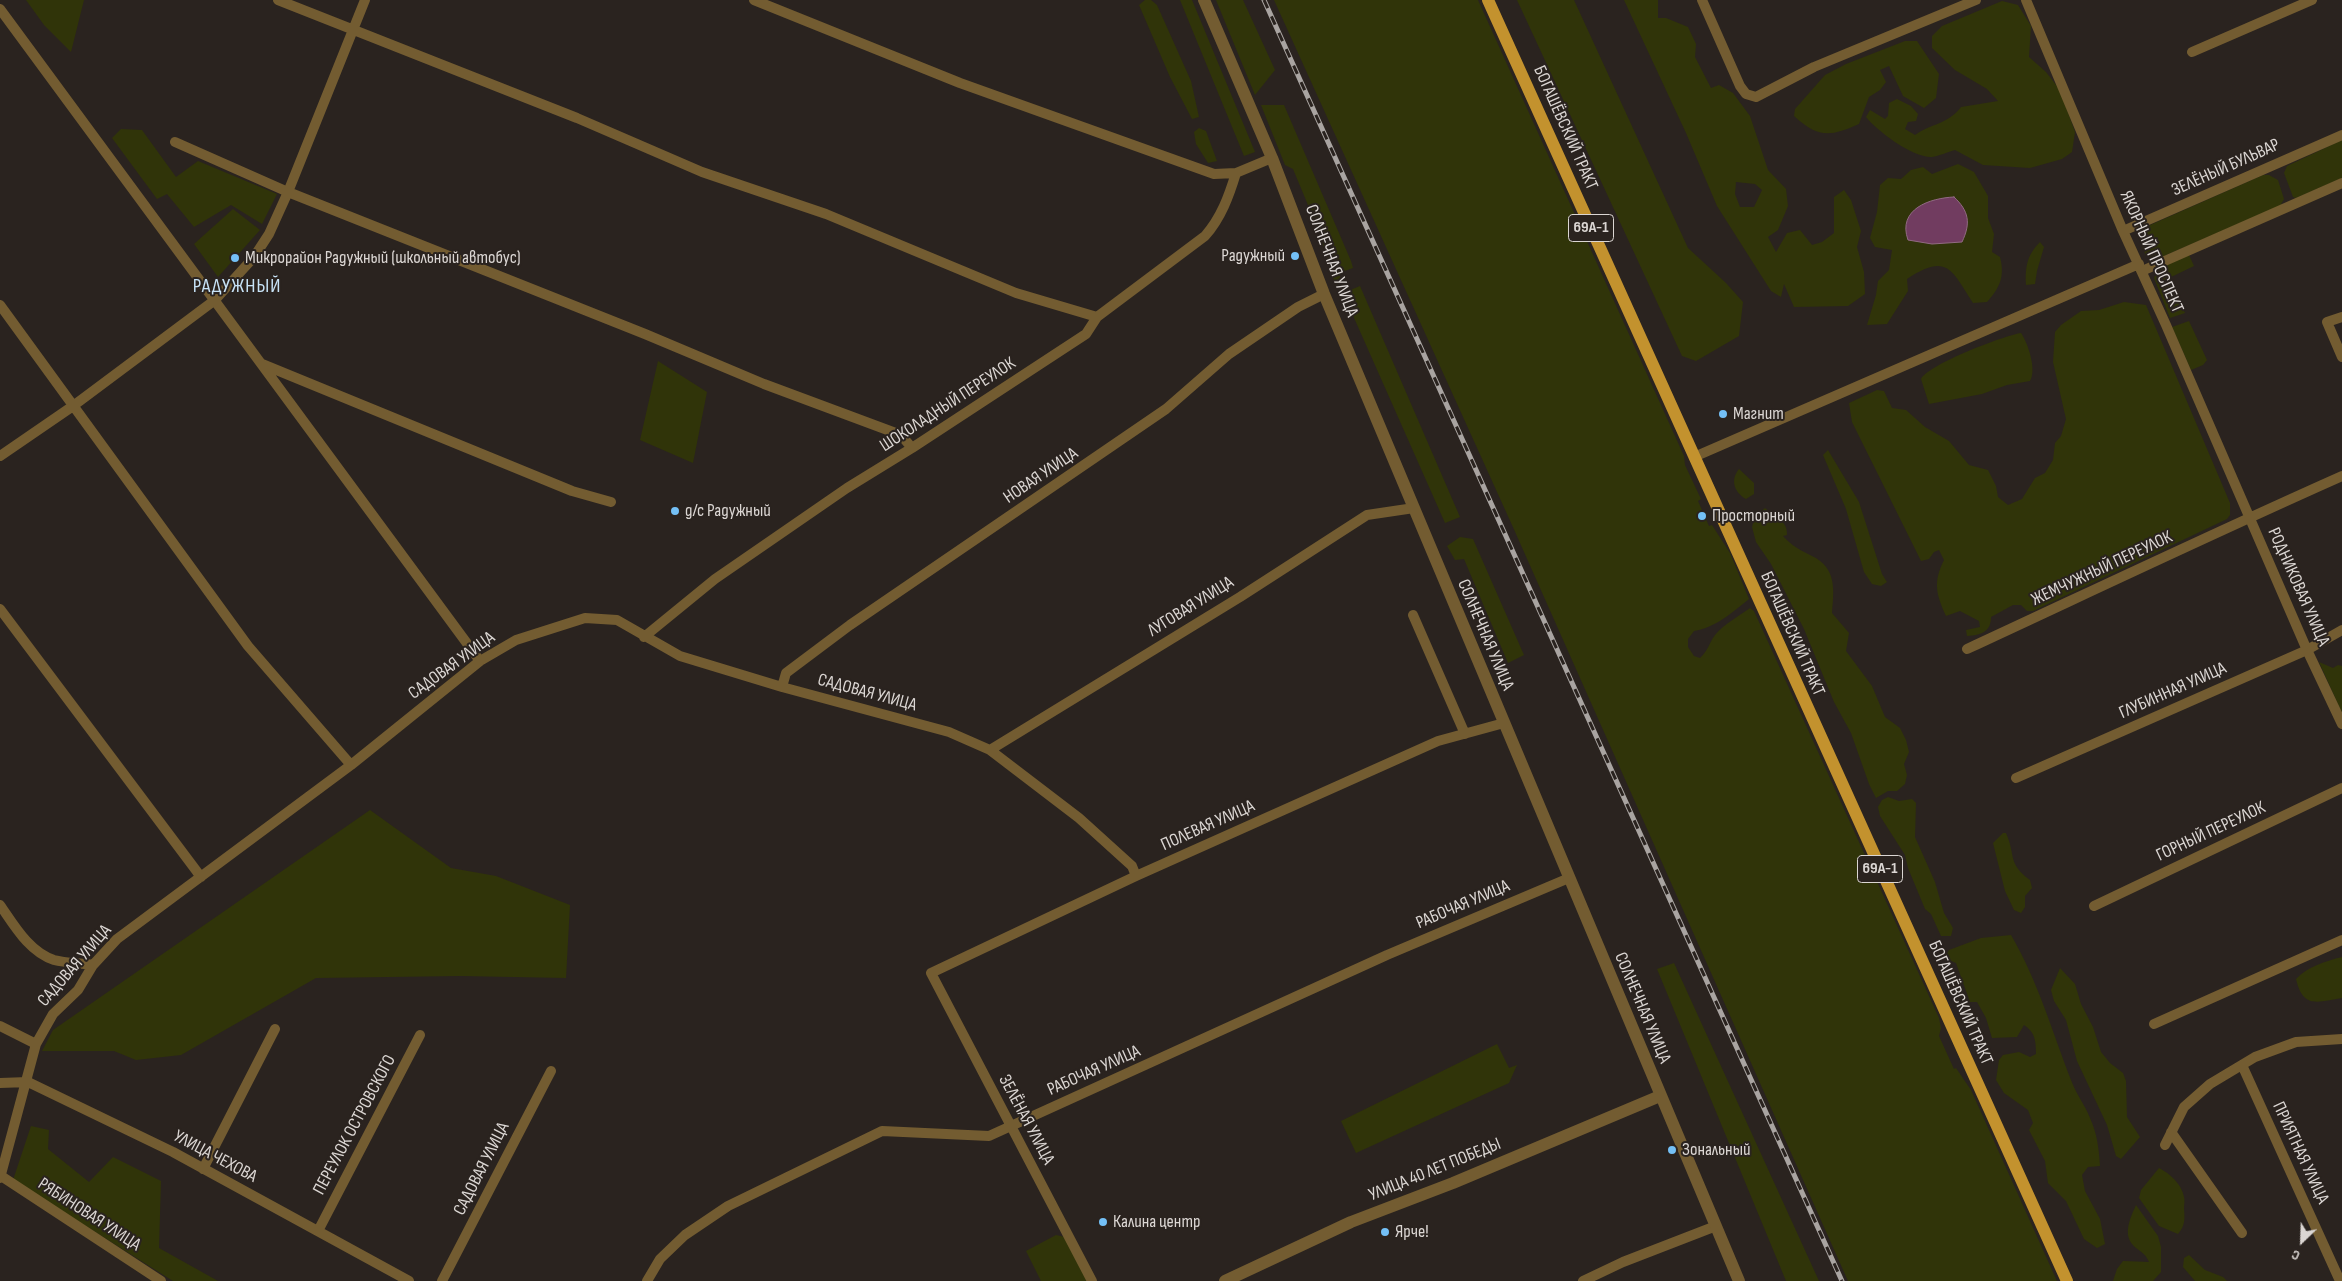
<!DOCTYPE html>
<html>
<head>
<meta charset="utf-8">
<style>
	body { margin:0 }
	#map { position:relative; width:2342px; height:1281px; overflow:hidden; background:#2a231f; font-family:"Sofia Sans Condensed",sans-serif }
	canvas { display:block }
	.north { position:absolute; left:2277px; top:1216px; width:50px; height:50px; -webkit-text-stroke:4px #2a231f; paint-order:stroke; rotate:204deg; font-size:14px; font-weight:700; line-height:20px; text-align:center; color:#dbd6d3 }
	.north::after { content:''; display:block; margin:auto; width:18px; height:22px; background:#dbd6d3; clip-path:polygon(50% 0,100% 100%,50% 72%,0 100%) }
</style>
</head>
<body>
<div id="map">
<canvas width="2342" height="1281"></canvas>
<div class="north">С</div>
</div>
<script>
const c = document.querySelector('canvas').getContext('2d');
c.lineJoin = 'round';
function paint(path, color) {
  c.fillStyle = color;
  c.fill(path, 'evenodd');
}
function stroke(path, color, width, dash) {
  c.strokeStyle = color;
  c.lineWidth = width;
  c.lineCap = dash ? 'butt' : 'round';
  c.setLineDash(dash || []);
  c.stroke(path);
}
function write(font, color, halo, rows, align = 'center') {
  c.font = font + ' "Sofia Sans Condensed",sans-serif';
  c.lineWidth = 4;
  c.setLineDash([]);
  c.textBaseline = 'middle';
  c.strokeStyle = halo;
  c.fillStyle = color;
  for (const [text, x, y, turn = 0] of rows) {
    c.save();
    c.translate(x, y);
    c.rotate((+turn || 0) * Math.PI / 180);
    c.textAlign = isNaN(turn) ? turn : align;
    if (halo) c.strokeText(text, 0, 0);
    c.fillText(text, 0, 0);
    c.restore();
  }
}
const green = new Path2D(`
	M26 0H84L71 52 44 25Z
	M1145 0H1151L1157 5 1191 81 1199 117 1192 119 1170 77 1139 5Z
	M1180 0H1192L1255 152 1244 156Z
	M1216 0H1243L1275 70 1255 95Z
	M1274 0H1478L1684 456 1685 465 1701 499 1698 501 1709 526 1712 525 1730 553 1749 599C1733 612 1715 628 1694 631L1688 639V647L1694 656 1700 658C1708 651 1709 643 1715 635 1724 624 1739 616 1750 608L1754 611 1939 1018 1941 1028 1939 1036 1954 1069 1956 1068 1971 1090 2057 1281H1848L1512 525Z
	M1517 0H1574L1688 248 1726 283 1743 302 1739 336 1696 361 1682 356Z
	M1624 0H1658V18H1666L1688 27 1696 44 1695 57 1711 88 1719 85 1733 93 1750 116 1768 170 1786 189 1788 206 1778 230 1768 237 1776 252 1787 233 1800 230 1812 245 1822 242 1834 233V197L1844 190 1851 200 1861 231 1857 247 1864 272 1865 294 1848 306 1794 307 1784 284 1781 297 1771 291 1717 206 1686 133ZM1736 182 1755 184 1762 190 1754 207H1740L1735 194Z
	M2002 1 2018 5 2031 26 2029 57 2046 72 2060 90 2075 132 2072 152 2062 159 2030 168 1983 165 1955 150C1948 152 1939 156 1932 157 1913 158 1877 131 1866 117L1870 110 1885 119 1888 116 1889 103 1897 99 1911 106 1918 114 1916 121 1908 122 1905 129 1915 135C1932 123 1947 125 1961 107L1998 101 1987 89 1955 70 1932 48V36L1942 26Z
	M1905 41H1917L1939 74 1936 98 1924 108 1903 96 1889 66 1880 70 1886 82 1880 90 1869 97 1859 124C1830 137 1818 138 1794 116L1795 109 1825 75 1846 64Z
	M1261 105H1284L1351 261 1353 268 1339 273 1343 285 1336 287 1318 229 1293 169 1285 165Z
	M1199 128 1206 131 1217 161 1208 163 1196 144 1194 132Z
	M121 129 142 130 176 177 198 161 277 194 262 224 231 205 194 227 167 194 157 199 112 138Z
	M2342 140V178L2296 198 2293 197 2284 173 2287 166Z
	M1958 164 1974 172 1988 196V218L1994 234 1992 252 2000 257C2005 276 2000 288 1987 302L1973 303C1951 269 1947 253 1907 279L1908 291 1887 324 1867 325 1876 295 1878 281 1889 270 1892 250 1875 247 1870 238 1877 212 1880 185 1888 178 1901 179 1911 170 1923 167 1932 174Z
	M2263 175H2269L2278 180 2284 199 2280 206 2159 258 2146 256 2140 241 2144 230 2148 226Z
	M233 209 260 230 218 277 194 244Z
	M2040 242 2044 247 2037 271 2035 284 2026 285C2025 267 2027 255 2040 242Z
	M2189 255 2194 266 2169 278 2185 313 2170 318 2154 278C2158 265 2177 260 2189 255Z
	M1360 286 1460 517 1445 523 1343 293Z
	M2124 302 2146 305 2230 503V515L2227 519 2033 611H2027L2021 605H2013L1991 617C1991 632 1981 635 1967 636L1966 630 1980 627 1979 621 1960 611 1946 616C1936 594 1933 582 1944 560L1939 550 1934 552 1929 559 1921 561 1852 422 1849 403 1877 390 1884 391 1892 408 1906 410 1925 427 1949 441 1969 465 1988 470 1996 486 1998 497 2008 505 2022 499 2035 478 2045 473 2053 460 2055 443 2061 436 2066 419 2053 362 2055 332 2061 325 2081 311 2099 310Z
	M2189 321 2207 360 2203 365 2191 370 2172 327Z
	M2021 333C2028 343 2037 370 2030 381L2007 385 1982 394 1929 404 1921 379C1929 364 2003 336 2021 333Z
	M658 361 707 392 693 463 640 440Z
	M1828 450 1859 502 1882 574 1887 582 1881 586 1872 584 1864 572 1846 509 1823 455Z
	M1739 469 1754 483V494L1746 499C1734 492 1730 480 1739 469Z
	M1765 508C1775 516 1788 521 1787 535L1783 536C1792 546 1800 550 1812 556 1837 568 1834 590 1832 613L1849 633 1846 651 1872 686 1885 717 1900 728 1906 740 1909 752 1904 764 1907 775 1905 784 1897 791H1888L1876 798 1869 784 1851 733 1834 702 1804 629 1771 564 1756 542 1752 527 1755 516Z
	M1460 537 1473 539 1524 655 1508 663 1464 559 1455 560 1447 546Z
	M2319 662 2333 668 2338 665 2342 666V713Z
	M1888 797 1899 801 1912 799 1916 803 1915 837 1935 882 1944 913 1953 928 1951 936H1941L1931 914 1925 909 1908 868 1905 855 1880 816 1878 807 1882 800Z
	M370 810 451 868 496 876 570 905 566 978 461 976 316 978 181 1055 136 1060 114 1051H42L53 1030Z
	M2003 833H2006C2016 855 2007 863 2030 880L2032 888 2025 896V907L2021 913 2014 910 2005 891 1993 843Z
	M2011 935C2038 981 2052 1031 2071 1080 2076 1094 2085 1105 2090 1118 2097 1133 2099 1149 2100 1166L2088 1167 2082 1175 2085 1191 2100 1219 2105 1244 2097 1248 2084 1239 2066 1201 2048 1183 2045 1161 2029 1130 2033 1123 2028 1110 2004 1093 1996 1080 1999 1060 2003 1055 2019 1052 2030 1057 2036 1054C2036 1041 2035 1032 2024 1025L2017 1037 1992 1038 1986 1018 1977 1002H1970L1956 963 1949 960 1947 954 1949 950 1981 938Z
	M2342 957V998C2317 1002 2303 1009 2296 979 2307 967 2326 961 2342 957Z
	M1674 963 1819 1281H1786L1657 969Z
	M2060 968 2075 984 2081 1004 2093 1027 2101 1052 2110 1063 2123 1073 2126 1081 2127 1117 2140 1137 2121 1159 2116 1156 2107 1125 2077 1061 2066 1020 2054 1001 2051 990Z
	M1497 1044 1509 1068 1517 1065 1509 1083 1356 1153 1341 1121Z
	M31 1126 49 1130 48 1149 89 1182 113 1157 161 1181 159 1248 218 1281H173L13 1180Z
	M2159 1168C2169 1173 2182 1184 2184 1197 2185 1200 2184 1205 2184 1209 2185 1219 2185 1226 2178 1234L2159 1226 2139 1198 2141 1190Z
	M2136 1205 2158 1236 2161 1247V1272L2153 1281H2113L2117 1269 2123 1261 2149 1262C2145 1252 2139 1252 2132 1244 2123 1233 2131 1216 2136 1205Z
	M1056 1235 1065 1237 1088 1281H1041L1026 1251Z
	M2189 1255 2205 1270 2223 1277 2227 1281H2195L2183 1267 2184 1258Z`);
const water = new Path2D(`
	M1954 197C1969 211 1971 223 1962 242L1932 244 1908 240C1897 209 1930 198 1954 197Z`);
const minor = new Path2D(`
	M278 0 577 118 702 172 826 214 1016 293 1097 317
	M754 0 960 83 1214 174 1236 173 1272 158
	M1702 0 1740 86 1746 94 1756 97 1814 67 1976 0
	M2026 0 2123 231 2166 325 2307 650 2342 724
	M0 9 480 661
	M2192 52 2312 0
	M175 142 288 192 645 334 764 384 901 435 912 448
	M2123 231 2342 135
	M2142 271 2342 183
	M0 305 248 646 351 765
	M2342 317 2327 322 2342 357
	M262 364 572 491 611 502
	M0 456 73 406 215 300 254 257 269 234 288 192 365 0
	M1694 457 2139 264
	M0 609 201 877
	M1413 615 1465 734
	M644 637 715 579 847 488 912 448 1086 334 1097 317 1205 236C1221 218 1229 196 1236 173
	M1967 649C2092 591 2216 532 2342 476
	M782 687 786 673 850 625 1166 409 1229 354 1298 307 1324 294
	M990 750 1240 597 1367 515 1414 508
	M2016 778 2307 650 2342 630
	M0 905C14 925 29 952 54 960 66 963 80 963 93 965
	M2094 906 2342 788
	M2154 1024 2342 940
	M0 1026 36 1044
	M2242 1065 2340 1281
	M0 1083 28 1082 173 1152 409 1281
	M2171 1132 2242 1233
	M2165 1145 2184 1107 2210 1084 2255 1057 2296 1042 2342 1039
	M203 1169 275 1029
	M1 1176 161 1281
	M0 1178 36 1044 53 1014 78 990 93 965 117 939 351 765 480 661 516 640 585 618 617 620 680 656 782 687 949 732 990 750 1079 818 1132 866 1136 876
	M318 1231 420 1035
	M442 1281 551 1071
	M647 1281 660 1259 685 1235 728 1206 882 1131 989 1136 1387 955 1569 878
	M1092 1281 931 973 1136 876 1438 741 1504 723
	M1583 1281 1623 1262 1716 1226`);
const tertiary = new Path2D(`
	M1204 0 1272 158 1324 294 1739 1281
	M1225 1281 1351 1222 1453 1183 1660 1096`);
const primary = new Path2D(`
	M1488 0 2067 1281`);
const rail = new Path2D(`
	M1264 0 1842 1281`);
const markers = [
	[1295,256,5,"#74c0f6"],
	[235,258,5,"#74c0f6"],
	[1723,414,5,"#74c0f6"],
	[675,511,5,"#74c0f6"],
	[1702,516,5,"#74c0f6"],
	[1672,1150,5,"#74c0f6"],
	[1103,1222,5,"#74c0f6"],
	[1385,1232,5,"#74c0f6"]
];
const shields = [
	[1591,228,45],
	[1880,869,45]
];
const shieldNames = [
	["69А-1",1591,228],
	["69А-1",1880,869]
];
const streetNames = [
	["БОГАШЁВСКИЙ ТРАКТ",1565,128,66],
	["ЗЕЛЁНЫЙ БУЛЬВАР",2226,168,-24],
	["ЯКОРНЫЙ ПРОСПЕКТ",2151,252,66],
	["СОЛНЕЧНАЯ УЛИЦА",1331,261,69],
	["ШОКОЛАДНЫЙ ПЕРЕУЛОК",948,405,-33],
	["НОВАЯ УЛИЦА",1041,476,-34],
	["ЖЕМЧУЖНЫЙ ПЕРЕУЛОК",2102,569,-25],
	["РОДНИКОВАЯ УЛИЦА",2298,587,66],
	["ЛУГОВАЯ УЛИЦА",1191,607,-32],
	["БОГАШЁВСКИЙ ТРАКТ",1792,634,66],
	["СОЛНЕЧНАЯ УЛИЦА",1485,635,67],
	["САДОВАЯ УЛИЦА",452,666,-36],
	["ГЛУБИННАЯ УЛИЦА",2173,691,-24],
	["САДОВАЯ УЛИЦА",867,693,15],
	["ПОЛЕВАЯ УЛИЦА",1208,826,-24],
	["ГОРНЫЙ ПЕРЕУЛОК",2211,832,-25],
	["РАБОЧАЯ УЛИЦА",1463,905,-23],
	["САДОВАЯ УЛИЦА",75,966,-49],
	["БОГАШЁВСКИЙ ТРАКТ",1960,1003,66],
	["СОЛНЕЧНАЯ УЛИЦА",1642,1008,67],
	["РАБОЧАЯ УЛИЦА",1094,1071,-24],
	["ЗЕЛЁНАЯ УЛИЦА",1026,1120,62],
	["ПЕРЕУЛОК ОСТРОВСКОГО",355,1125,-62],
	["ПРИЯТНАЯ УЛИЦА",2300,1153,65],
	["УЛИЦА ЧЕХОВА",215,1157,28],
	["САДОВАЯ УЛИЦА",482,1169,-63],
	["УЛИЦА 40 ЛЕТ ПОБЕДЫ",1435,1170,-22],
	["РЯБИНОВАЯ УЛИЦА",89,1215,33]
];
const poiNames = [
	["Радужный",1285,256,"right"],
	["Микрорайон Радужный (школьный автобус)",245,258],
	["Магнит",1733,414],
	["д/с Радужный",685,511],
	["Просторный",1712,516],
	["Зональный",1682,1150],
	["Калина центр",1113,1222],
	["Ярче!",1395,1232]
];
const quarterNames = [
	["РАДУЖНЫЙ",237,287]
];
paint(green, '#303409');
paint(water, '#713c60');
stroke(water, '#916a82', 1);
stroke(minor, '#735c31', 10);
stroke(tertiary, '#735c31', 12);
stroke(primary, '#c3922e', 12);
stroke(rail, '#a9a4a1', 5);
stroke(rail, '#2a231f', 3, [9]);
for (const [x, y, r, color] of markers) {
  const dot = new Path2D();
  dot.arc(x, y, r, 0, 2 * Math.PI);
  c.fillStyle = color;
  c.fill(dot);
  stroke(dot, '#2a231f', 2);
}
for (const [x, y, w] of shields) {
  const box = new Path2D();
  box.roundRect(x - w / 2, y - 13.5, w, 27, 4);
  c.fillStyle = '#2a231f';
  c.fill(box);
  stroke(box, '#dbd6d3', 1);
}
write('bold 16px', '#dbd6d3', null, shieldNames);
write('18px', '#dbd6d3', '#2a231f', streetNames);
write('18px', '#dbd6d3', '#2a231f', poiNames, 'left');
c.letterSpacing = '1px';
write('20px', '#c8e3f7', '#2a231f', quarterNames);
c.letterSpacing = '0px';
</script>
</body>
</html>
